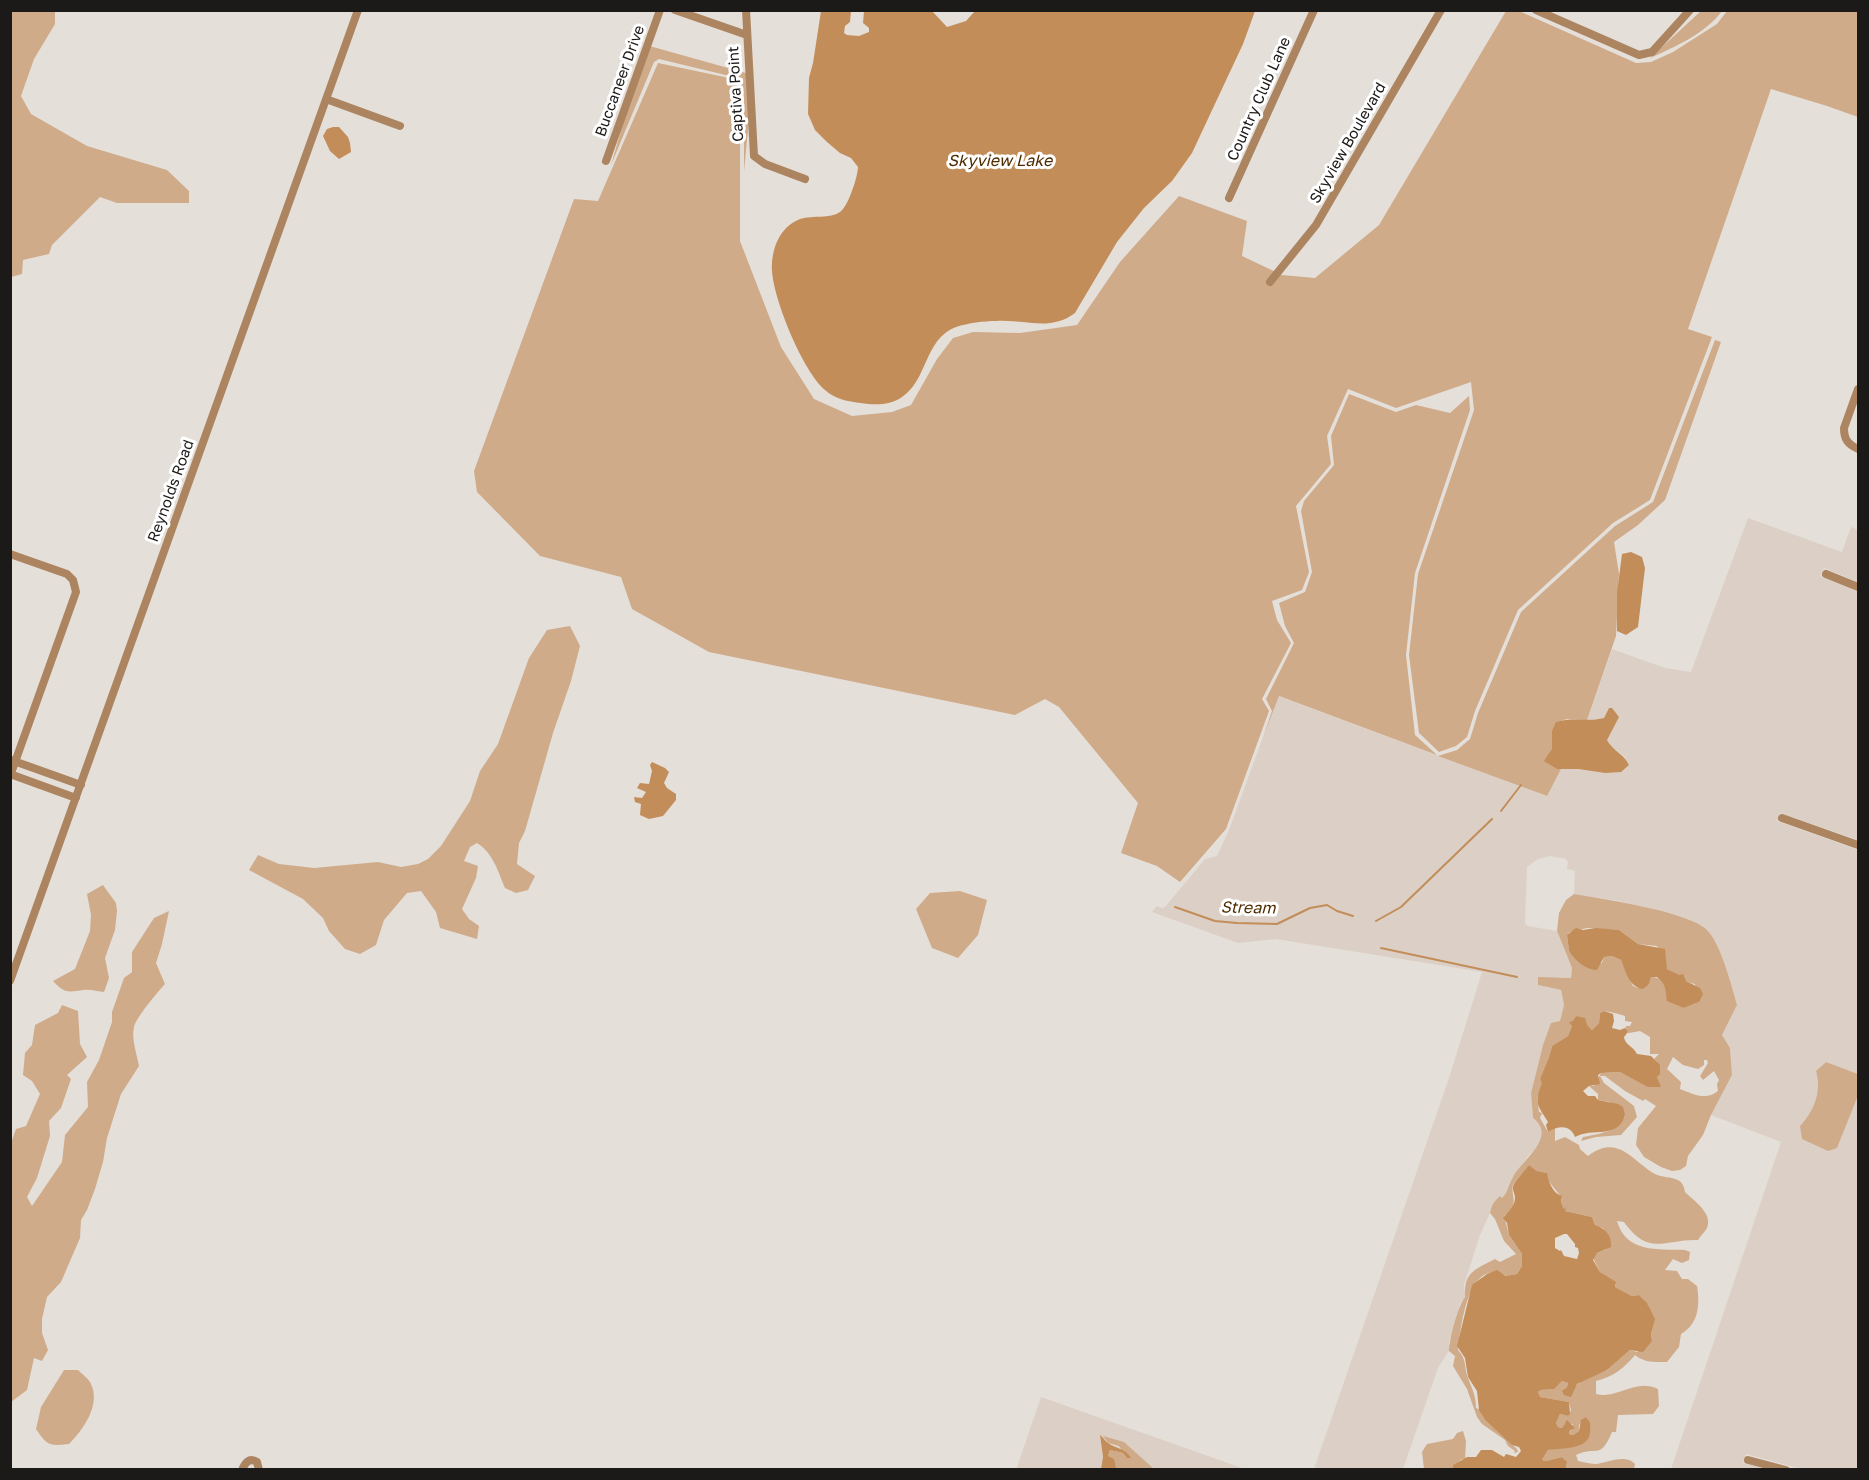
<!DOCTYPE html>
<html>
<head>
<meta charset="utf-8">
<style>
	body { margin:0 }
	#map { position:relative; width:1869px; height:1480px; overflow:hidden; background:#e5dfda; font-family:"Golos Text",sans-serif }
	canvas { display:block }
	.frame { position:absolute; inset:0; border:12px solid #1c1a19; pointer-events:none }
</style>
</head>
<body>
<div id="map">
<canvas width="1869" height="1480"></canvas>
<div class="frame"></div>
</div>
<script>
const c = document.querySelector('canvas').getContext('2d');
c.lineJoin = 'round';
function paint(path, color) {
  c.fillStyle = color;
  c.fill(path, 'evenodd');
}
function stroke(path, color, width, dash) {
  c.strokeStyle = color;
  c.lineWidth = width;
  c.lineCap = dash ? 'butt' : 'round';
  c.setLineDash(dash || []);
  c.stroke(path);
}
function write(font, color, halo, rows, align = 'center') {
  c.font = font + ' "Golos Text",sans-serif';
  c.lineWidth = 6;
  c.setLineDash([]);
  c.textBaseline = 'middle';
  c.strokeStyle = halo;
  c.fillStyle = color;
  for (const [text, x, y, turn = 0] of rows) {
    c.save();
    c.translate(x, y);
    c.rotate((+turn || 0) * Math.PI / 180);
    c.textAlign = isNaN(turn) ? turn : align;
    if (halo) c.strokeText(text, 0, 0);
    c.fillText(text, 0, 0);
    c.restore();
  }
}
const built = new Path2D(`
	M1748 518 1842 552 1851 527 1858 530V582L1824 568 1820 576 1858 592V840L1780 813 1777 821 1858 850V1074L1826 1062 1816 1071 1819 1082 1817 1099 1808 1118 1837 1148 1858 1094V1469H1801L1746 1454 1743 1463 1767 1469H1671L1781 1142 1711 1115 1732 1075 1730 1048 1722 1035 1737 1005 1708 930 1688 919 1619 901 1574 894 1575 871 1567 869 1568 862 1566 859 1550 856 1538 859 1527 867 1525 923 1528 926 1557 931 1572 968 1571 979 1561 977 1538 985 1561 990 1564 1005 1560 1021 1547 1036 1543 1045 1531 1093 1533 1118 1539 1122 1543 1130 1542 1139 1535 1150 1529 1155 1512 1178 1508 1192 1502 1198H1497L1491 1207 1490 1213 1480 1235 1464 1285 1465 1297 1460 1304 1455 1327 1449 1341V1351L1438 1368 1403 1469H1314L1449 1078 1482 972 1276 939 1238 943 1152 912 1157 906 1162 908 1165 907 1205 859 1217 856 1229 830 1278 696 1546 796 1561 769H1578L1605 773 1626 758 1610 745 1607 740 1609 708 1604 718 1587 720 1612 649 1665 668 1691 672Z
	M1041 1397 1245 1469H1154L1100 1436 1103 1457 1101 1469 1016 1470Z`);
const green = new Path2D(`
	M11 10 55 11V24L34 59 21 96 31 114 87 146 167 170 189 191V203H117L100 197 52 245 49 254 23 260 22 274 11 277Z
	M1506 11H1519L1636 63 1651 62 1673 52 1717 24 1727 11H1858V117L1827 106 1771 89 1688 329 1712 337 1650 500 1613 523 1518 610 1475 711 1467 737 1456 746 1439 752 1419 733 1409 655 1418 574 1474 410 1471 382 1396 408 1348 389 1327 436 1331 464 1296 506 1309 572 1302 590 1272 601 1277 620 1291 643 1262 699 1269 711 1226 829 1180 882 1157 866 1121 853 1138 803 1059 707 1045 699 1015 715 709 652 632 609 621 577 540 556 477 492 474 471 574 199 598 201 658 63 734 79 740 96V241L781 347 814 399 852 416 892 412 911 405 937 359 953 338 973 332 1020 333 1077 325 1120 262 1179 196 1247 221 1242 256 1282 275 1315 278 1379 225Z
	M1701 11H1722C1706 33 1675 47 1650 58Z
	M646 45 753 75 744 172V96L738 78 659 59 654 62 611 165Z
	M1715 340 1721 342 1665 500 1638 525 1614 542 1619 574 1616 636 1587 720 1567 719 1557 722C1549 737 1553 753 1557 769H1561L1547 796 1438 756 1457 750 1470 739 1478 713 1521 612 1615 526 1653 502Z
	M1349 394 1396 412 1416 405 1450 413 1469 396 1470 410 1415 573 1406 655 1415 735 1437 755 1279 696 1263 737 1272 711 1266 699 1294 643 1285 626 1279 603 1305 592 1312 572 1301 511 1304 501 1334 465 1331 436Z
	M570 626 580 646 571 681 553 733 525 831 519 843 517 864 535 876 528 890 516 893 505 888C498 871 493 853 477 843L470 847 464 861 478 866 476 878 462 909 469 919 479 926 477 939 440 928 436 912 421 891 407 893 384 920 376 945 360 954 345 949 329 931 323 918 303 899 249 870 258 855 279 864 314 868 378 862 401 867 418 864 428 859 441 846 470 801 480 771 498 744 529 658 547 630Z
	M103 885 116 903 117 911 115 930 105 958 109 978 104 992C98 992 90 989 84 990 68 992 65 994 53 981L75 969 90 931 91 915 87 894Z
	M960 891 987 900 978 935 958 958 932 948 916 909 930 893Z
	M1574 894C1603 899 1685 911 1706 929 1720 941 1732 987 1737 1005L1722 1035 1730 1048 1732 1075 1711 1115 1703 1135 1688 1156 1686 1166 1680 1170 1672 1171 1661 1167 1644 1157 1636 1145 1638 1128 1656 1106 1645 1099 1643 1101 1625 1091 1605 1076H1600L1604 1083 1634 1106 1637 1117 1621 1135 1596 1137 1581 1141 1583 1137C1597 1134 1620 1132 1625 1115L1610 1102 1598 1100V1094L1589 1086H1594L1601 1073 1620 1072 1648 1086 1659 1083 1657 1077 1658 1064 1654 1059 1659 1054H1650V1037L1640 1031 1629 1033 1625 1031 1626 1026H1630L1632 1022 1625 1021V1016C1623 1015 1607 1011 1604 1011L1600 1013 1599 1023 1592 1030 1576 1016 1568 1036 1552 1046C1550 1057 1544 1068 1540 1079L1543 1083 1537 1098 1539 1112 1542 1113 1540 1118 1548 1132 1555 1127V1141L1565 1137 1579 1145 1580 1149 1588 1156C1618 1133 1632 1161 1655 1174 1667 1180 1683 1174 1685 1192 1694 1201 1713 1213 1707 1228 1705 1232 1700 1236 1698 1240 1664 1239 1649 1257 1624 1222L1617 1221C1626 1253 1658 1249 1685 1250L1690 1252 1689 1260 1682 1263 1673 1259 1665 1270 1677 1271 1682 1279H1688L1697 1286C1700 1304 1699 1324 1681 1334L1679 1347 1667 1362C1654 1362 1645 1363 1635 1355 1624 1368 1613 1377 1596 1381V1394C1617 1400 1635 1378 1658 1389L1659 1406 1653 1414 1618 1415 1616 1432H1612C1600 1461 1596 1445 1576 1455L1578 1461C1584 1462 1591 1464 1597 1464 1610 1462 1625 1454 1635 1464L1634 1469H1566L1567 1463 1562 1457 1546 1461 1542 1460 1548 1450C1571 1446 1588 1451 1590 1422L1586 1417 1579 1425V1431L1573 1435 1569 1434 1573 1424 1565 1423 1562 1428 1558 1427 1556 1423 1560 1414 1568 1416 1571 1410 1569 1402 1539 1397 1538 1392 1541 1390 1553 1389 1562 1381 1568 1383 1567 1387 1564 1389 1575 1386 1586 1378 1607 1370 1630 1350 1637 1352 1652 1341 1648 1305 1639 1295 1632 1296 1615 1287 1616 1284 1600 1272 1593 1258 1597 1253 1607 1249 1609 1236 1603 1228 1595 1225 1592 1217 1565 1211 1561 1202 1562 1198 1547 1179V1173L1537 1171 1529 1165C1525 1172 1516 1178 1513 1185 1510 1195 1521 1206 1504 1216L1509 1235 1522 1254V1266L1517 1274 1507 1276C1468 1255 1461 1326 1458 1350 1467 1359 1464 1368 1468 1378 1472 1389 1476 1395 1476 1408L1481 1410 1486 1421 1517 1449 1518 1452 1514 1453 1515 1451 1508 1446 1505 1440 1482 1424 1477 1417 1467 1389 1453 1366 1455 1356 1449 1351C1449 1340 1458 1306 1465 1297 1464 1272 1474 1270 1495 1259L1500 1262 1516 1254 1504 1241 1495 1219 1490 1213C1491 1206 1494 1201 1500 1196L1502 1198C1509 1191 1508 1185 1513 1177 1522 1160 1558 1137 1533 1118L1531 1093 1543 1045 1551 1023 1560 1021 1564 1005 1561 990 1538 985V977L1571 978 1572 968 1557 931 1559 913 1566 900ZM1587 928 1619 930 1638 944 1657 946 1667 969C1675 974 1687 983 1695 984L1699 1002 1684 1008 1666 996C1667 986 1663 977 1651 977L1649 984 1638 988 1633 986 1621 960 1612 956 1604 957 1602 963 1584 966 1569 951 1567 935 1570 932ZM1673 1057 1683 1065 1698 1069 1704 1065V1060H1707L1708 1063 1700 1076 1703 1080 1714 1071 1719 1080 1717 1084 1718 1091C1706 1101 1693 1094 1680 1089L1681 1082 1667 1069Z
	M169 911 162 944 156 963 165 984C157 993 137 1016 134 1027 131 1038 137 1055 139 1066L121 1094 107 1138 103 1162 95 1189 87 1210 81 1220 80 1238 61 1282 47 1297 42 1319V1333L48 1350 42 1361 34 1358 27 1390 11 1402V1143L16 1129 26 1126 40 1094 32 1081 23 1075 25 1053 32 1045 35 1025 58 1013 62 1005 78 1011 80 1044 87 1057 67 1075 71 1079 61 1108 49 1121 50 1136 37 1178 27 1197 32 1206 62 1162 65 1135 88 1107 87 1082 99 1060 112 1022V1012L124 978 132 972V952L154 918Z
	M1826 1062 1858 1074 1857 1098 1837 1148 1828 1151 1802 1139 1800 1126C1814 1111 1822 1092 1816 1071Z
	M64 1370H78C82 1374 89 1379 91 1384 101 1405 83 1430 69 1444 50 1446 47 1446 36 1429L41 1407Z
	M1463 1431 1466 1441 1465 1460 1462 1459 1454 1465 1453 1469H1424L1422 1452 1427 1444 1453 1439 1457 1433Z
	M1103 1436 1124 1442 1154 1469 1116 1468 1108 1456 1110 1450 1123 1453 1127 1458 1119 1446 1108 1443Z`);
const water = new Path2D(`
	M821 11H851L850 22 845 26 844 33 847 35 859 36 869 32V28L863 23 864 11H932L947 27 966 21 975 11H1255L1243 44 1192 153 1172 181 1144 208 1117 242 1075 313C1050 332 1025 319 996 321 984 321 968 323 956 327 924 339 928 380 902 397 892 404 880 405 868 404 853 402 837 401 825 390 803 371 774 301 772 271 771 250 779 227 800 219 813 215 830 219 840 212 848 207 858 176 858 167L851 158 840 153 827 142 815 130 808 114 809 78 813 63Z
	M333 127H339L348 137 350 143 351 152 339 159 330 151 323 136 327 129Z
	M1631 552 1642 557 1645 568 1638 627 1626 635 1617 631V593L1622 554Z
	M1609 708H1612L1619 717 1607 740C1612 750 1624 754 1629 765L1621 772 1605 773 1578 769H1557L1544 761 1552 749V731L1556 722C1572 717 1588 722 1604 718Z
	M652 762 665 768 669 772 664 783 667 788 676 794V800L663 816 649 819 640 815 641 804 635 802 634 797 642 798 646 792 637 788 640 783 649 784 652 771 650 765Z
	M1576 928 1583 930 1596 928 1619 930 1638 944 1665 949 1667 969 1679 975 1683 974 1686 981 1700 988 1703 994 1699 1002 1684 1008 1667 1001C1665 990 1667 985 1657 977H1651L1649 984 1643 989C1629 987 1626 972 1621 960L1612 956 1604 957 1597 970C1585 970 1575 960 1569 951L1567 935Z
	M1604 1011 1613 1014 1614 1021 1612 1028 1620 1030 1625 1028 1628 1032 1624 1037C1625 1045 1633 1046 1637 1054L1651 1056 1660 1065V1074L1657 1077 1661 1087H1648L1620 1072 1601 1073 1598 1075 1600 1084 1589 1086 1583 1091 1588 1096H1595L1598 1100 1618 1104 1623 1107 1625 1115C1618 1140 1592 1127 1575 1137 1570 1124 1558 1126 1548 1132L1546 1125 1548 1122C1537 1104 1534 1104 1542 1083L1540 1079C1544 1068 1550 1057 1552 1046L1568 1036 1572 1026 1569 1022 1573 1021 1576 1016 1585 1018 1587 1025 1592 1030 1599 1023 1600 1013Z
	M1529 1165 1537 1171 1547 1173C1548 1181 1553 1194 1562 1196L1561 1202 1564 1209 1566 1207 1565 1211 1592 1217 1595 1225C1605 1228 1612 1235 1611 1247L1597 1253 1593 1260 1600 1272 1616 1282 1615 1287 1632 1296 1639 1295 1647 1303 1655 1319 1651 1333 1652 1341 1643 1352 1630 1350 1607 1370 1577 1384 1571 1397 1564 1395 1562 1391 1567 1387 1568 1383 1562 1381 1554 1389 1541 1390 1538 1392 1540 1397 1569 1402 1570 1414 1568 1416 1560 1414 1556 1423 1558 1427 1562 1428 1567 1420 1575 1428 1570 1430 1569 1434 1573 1435 1579 1431 1581 1420 1586 1417 1590 1422C1590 1427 1591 1432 1589 1437 1583 1450 1560 1448 1548 1450L1542 1460 1546 1461 1562 1457 1567 1462 1566 1469H1453V1465L1467 1457H1476L1481 1450H1492L1504 1457 1506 1454 1516 1457 1521 1451 1519 1447 1512 1445 1486 1421 1479 1410 1477 1391 1468 1377 1465 1358 1457 1346 1472 1285 1487 1274 1497 1270 1506 1276 1517 1274 1522 1266V1254L1509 1235 1507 1223 1503 1218C1508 1212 1515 1206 1515 1198 1515 1192 1511 1190 1514 1184 1515 1181 1526 1169 1529 1165ZM1564 1234H1567L1575 1244V1247L1578 1248 1579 1253 1577 1259 1564 1256 1561 1250 1560 1251 1555 1248V1238Z
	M1100 1435C1103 1437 1105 1441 1108 1443 1117 1449 1125 1448 1131 1458H1127L1123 1453 1110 1450 1108 1456 1114 1459 1116 1468 1121 1469H1101L1103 1457Z`);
const stream = new Path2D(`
	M1501 811 1521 785
	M1175 907 1215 921 1237 923 1277 924 1310 908 1327 905 1337 911 1353 916
	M1376 921 1401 907 1492 819
	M1381 948 1517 977`);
const minor = new Path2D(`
	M675 10 747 35
	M746 10 754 156 765 164 805 179
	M1536 10 1639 55 1652 52 1690 10
	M326 99 400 126
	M606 161 660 10
	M1229 198 1314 10
	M1270 282 1316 225 1441 10
	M1858 389 1844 428C1844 440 1848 444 1858 449
	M10 554 67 574 73 580 76 592 10 776
	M1826 574 1858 587
	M11 760 81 785
	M10 774 76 798
	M1782 818 1858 845
	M10 981 358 10
	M1748 1460 1786 1470
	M242 1470C245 1463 249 1457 257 1462L259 1470`);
const streetNames = [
	["Buccaneer Drive",620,81,-70],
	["Captiva Point",736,94,-93],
	["Country Club Lane",1259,99,-66],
	["Skyview Boulevard",1348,143,-60],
	["Reynolds Road",171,491,-70]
];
const waterNames = [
	["Skyview Lake",1000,161],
	["Stream",1248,908,1]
];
paint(built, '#dcd0c6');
paint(green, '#cfab89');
paint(water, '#c28d58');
stroke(stream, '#c28d58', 2);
stroke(minor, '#ac8560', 8);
write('15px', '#1c1a19', '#fff', streetNames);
write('italic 16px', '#4f2c00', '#fff', waterNames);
</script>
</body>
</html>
